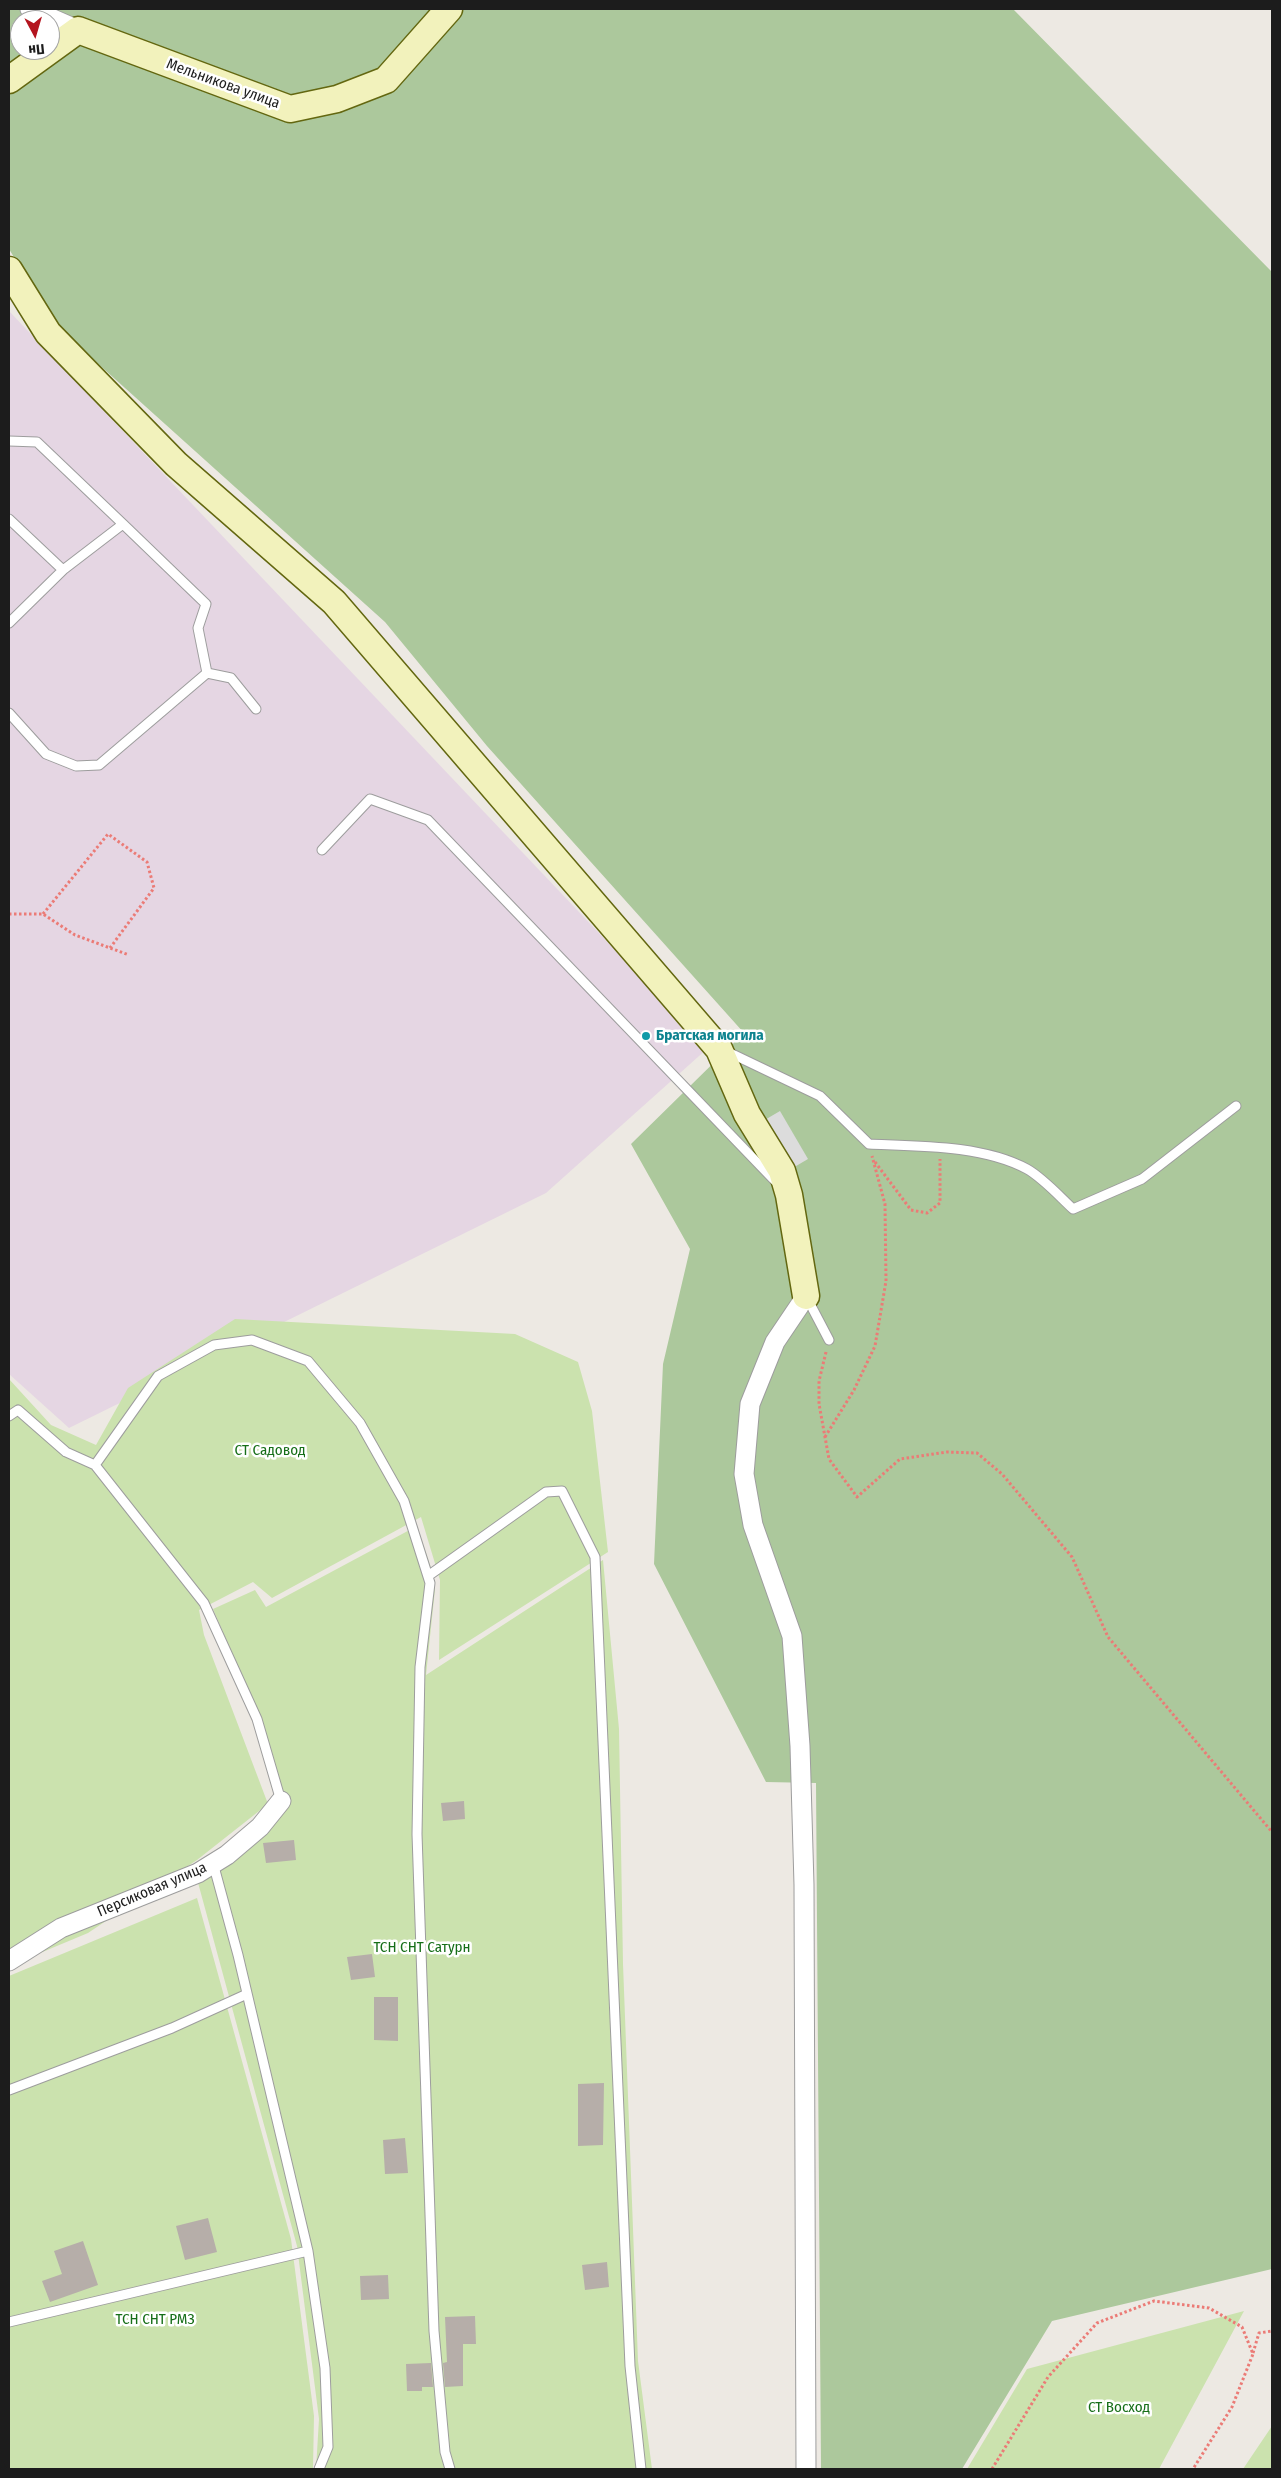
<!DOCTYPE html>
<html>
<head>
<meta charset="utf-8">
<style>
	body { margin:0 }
	#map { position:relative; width:1281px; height:2478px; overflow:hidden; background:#ede9e3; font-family:"Fira Sans Condensed",sans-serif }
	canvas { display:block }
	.frame { position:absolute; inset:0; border:10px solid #1c1c1c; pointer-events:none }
	.north { position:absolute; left:10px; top:10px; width:50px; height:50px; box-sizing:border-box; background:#fff; border:1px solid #a4a4a4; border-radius:50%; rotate:174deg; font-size:14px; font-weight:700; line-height:20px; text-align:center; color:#1c1c1c }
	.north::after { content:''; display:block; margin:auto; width:18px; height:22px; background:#b4151f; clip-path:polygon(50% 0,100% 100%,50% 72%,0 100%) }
</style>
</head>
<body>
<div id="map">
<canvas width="1281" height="2478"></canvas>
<div class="frame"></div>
<div class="north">Пн</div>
</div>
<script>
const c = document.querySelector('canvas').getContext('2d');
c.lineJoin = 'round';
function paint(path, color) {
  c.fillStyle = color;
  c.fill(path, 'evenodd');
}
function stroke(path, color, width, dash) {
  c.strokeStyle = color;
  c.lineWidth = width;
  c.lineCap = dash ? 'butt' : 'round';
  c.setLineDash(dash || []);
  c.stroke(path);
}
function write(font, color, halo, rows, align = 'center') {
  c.font = font + ' "Fira Sans Condensed",sans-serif';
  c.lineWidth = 5;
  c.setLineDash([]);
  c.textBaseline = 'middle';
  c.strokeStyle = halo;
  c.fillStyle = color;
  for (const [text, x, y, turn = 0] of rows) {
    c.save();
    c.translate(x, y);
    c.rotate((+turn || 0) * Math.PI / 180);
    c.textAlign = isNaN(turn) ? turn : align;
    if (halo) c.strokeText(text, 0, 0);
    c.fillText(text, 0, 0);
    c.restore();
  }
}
const industrial = new Path2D(`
	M9 311 708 1048 546 1193 69 1428 9 1374Z`);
const grass = new Path2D(`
	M235 1319 515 1334 578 1362 592 1411 608 1552 439 1660 440 1580 421 1517 272 1598 253 1582 199 1610 204 1635 268 1804 197 1860 88 1933 9 1966V1379L51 1425 96 1445 128 1388Z
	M417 1526 430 1565 435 1589 426 1675 603 1560 619 1729 623 1964 638 2361 652 2469H316L319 2419 297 2246 197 1879 283 1803 249 1693 213 1609 255 1590 266 1607Z
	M197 1898 291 2239 314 2416 313 2469H9V1976Z
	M1244 2311 1159 2469H967L1027 2369Z
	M1272 2426V2469H1243Z`);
const forest = new Path2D(`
	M9 9H1013L1272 272V2269L1052 2321 962 2469H821L816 1783 766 1782 654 1564 663 1364 690 1249 631 1144 744 1033 487 746 385 622 55 325 9 249ZM20 20H50V50H20Z`);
const parking = new Path2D(`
	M780 1111 808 1159 791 1169 763 1121Z`);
const building = new Path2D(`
	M464 1801 465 1819 443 1821 441 1803Z
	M294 1840 296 1860 266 1863 263 1843Z
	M372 1954 375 1977 351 1980 347 1957Z
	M374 1997H398V2041L374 2040Z
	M604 2083 603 2145 578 2146V2084Z
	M405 2138 408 2173 385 2174 383 2140Z
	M208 2218 217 2252 185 2260 176 2226Z
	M83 2241 98 2285 50 2302 42 2281 62 2274 54 2251Z
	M607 2262 609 2287 585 2290 582 2265Z
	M388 2275 389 2299 361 2300 360 2276Z
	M475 2316 476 2344H463V2386L445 2387 443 2363 447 2362 445 2317Z
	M431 2363 433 2387H422V2391H407L406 2364Z`);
const path = new Path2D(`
	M9 914H43L75 935 129 955
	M43 914 108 834 147 862 154 888 110 948
	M875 1162 911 1210 927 1213 940 1203V1159
	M826 1352 819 1381V1404L829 1459 857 1497 900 1459 947 1452 977 1453 1002 1474 1072 1557 1108 1637 1272 1832
	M825 1437 854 1390 875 1346 886 1281 885 1204 872 1156
	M1253 2353 1259 2333 1272 2331
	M992 2469 1048 2377 1097 2323 1154 2301 1209 2308 1242 2327 1253 2354 1232 2407 1193 2469`);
const lane = new Path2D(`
	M9 441 37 442 123 524 63 570 9 519
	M123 524 206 604 198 628 207 673 231 678 256 709
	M9 623 63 570
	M9 713 46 754 76 766 99 765 207 673
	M322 850 370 799 428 820 775 1181
	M728 1052 820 1096 869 1144C918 1146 983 1145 1027 1169 1043 1178 1059 1196 1073 1209L1142 1179 1236 1106
	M807 1298 829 1340
	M9 1416 18 1410 66 1452 95 1465 204 1603 257 1719 281 1801
	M95 1465 158 1376 214 1345 252 1340 308 1361 360 1423 404 1501 430 1583 420 1667 417 1834 434 2331 445 2452 450 2469
	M428 1576 546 1492 562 1491 595 1557 630 2366 641 2469
	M213 1863 238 1955 308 2251 325 2368 328 2447 319 2469
	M9 2090 172 2028 247 1994
	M9 2322 308 2251`);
const street = new Path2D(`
	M30 9 78 30
	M806 1296 775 1342 750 1404 744 1474 753 1525 792 1636 800 1746 804 1885 806 2469
	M9 1961 61 1928 198 1873 227 1855 260 1827 281 1801`);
const secondary = new Path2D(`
	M9 80 78 30 290 109 337 99 386 80 449 9
	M9 270 48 333 176 464 334 602 719 1049 747 1114 782 1171 789 1195 806 1296`);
const markers = [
	[646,1036,5,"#0f9aa8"]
];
const streetNames = [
	["Мельникова улица",223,84,20],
	["Персиковая улица",152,1890,-23]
];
const cultureNames = [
	["Братская могила",656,1036]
];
const parkNames = [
	["СТ Садовод",270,1451],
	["ТСН СНТ Сатурн",422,1948],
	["ТСН СНТ РМЗ",155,2320],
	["СТ Восход",1119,2408]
];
paint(industrial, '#e5d6e3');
paint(grass, '#cbe2ae');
paint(forest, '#acc89c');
paint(parking, '#dcdcdc');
paint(building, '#b6aea9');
stroke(lane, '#9d9d9d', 11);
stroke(street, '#9d9d9d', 21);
stroke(secondary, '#636710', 29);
stroke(path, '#eb7b76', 3, [2.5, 2.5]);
stroke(lane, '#fff', 9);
stroke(street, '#fff', 19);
stroke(secondary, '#f2f2bc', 26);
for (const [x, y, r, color] of markers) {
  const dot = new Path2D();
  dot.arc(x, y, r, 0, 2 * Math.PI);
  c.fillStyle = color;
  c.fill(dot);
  stroke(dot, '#fff', 2);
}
write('15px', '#1c1c1c', '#fff', streetNames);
write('bold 15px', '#0d838f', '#fff', cultureNames, 'left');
write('15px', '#166e18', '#fff', parkNames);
</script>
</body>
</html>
